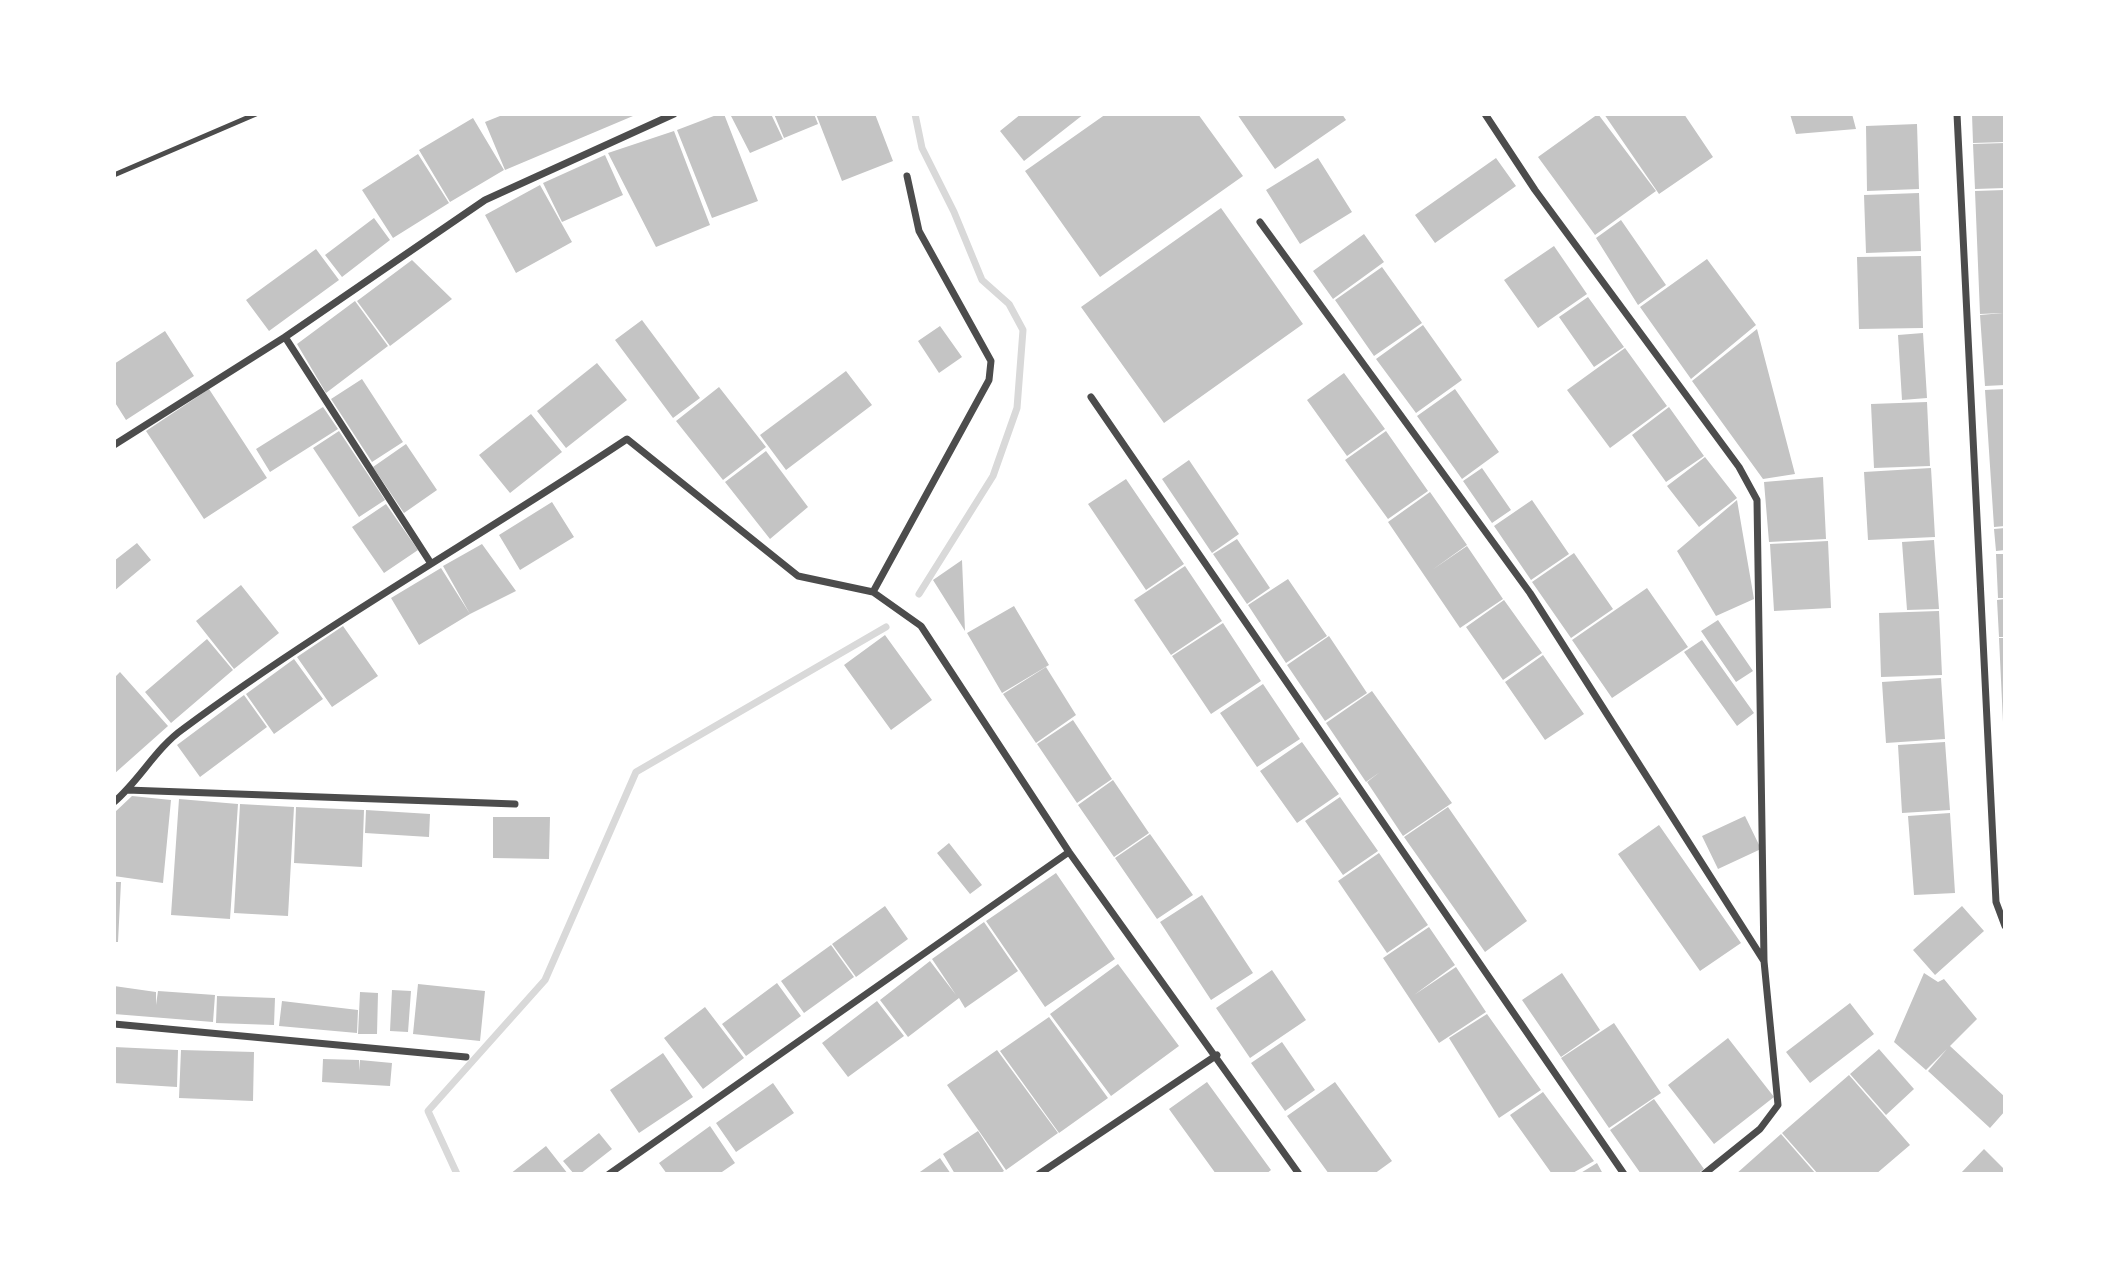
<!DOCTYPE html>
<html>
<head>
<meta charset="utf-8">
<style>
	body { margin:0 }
	#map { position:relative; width:2119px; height:1288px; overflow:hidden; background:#fff; font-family:Ubuntu,sans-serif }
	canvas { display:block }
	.frame { position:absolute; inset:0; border:116px solid #fff; pointer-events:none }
</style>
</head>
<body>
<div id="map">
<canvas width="2119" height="1288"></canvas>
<div class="frame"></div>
</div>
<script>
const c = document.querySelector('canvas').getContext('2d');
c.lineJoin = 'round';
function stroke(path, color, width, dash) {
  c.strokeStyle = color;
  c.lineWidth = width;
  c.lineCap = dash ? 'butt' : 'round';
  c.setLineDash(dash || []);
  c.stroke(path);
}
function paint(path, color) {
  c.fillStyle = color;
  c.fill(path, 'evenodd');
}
const stream = new Path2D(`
	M915 114 922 148 954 212 982 280 1009 304 1023 330 1017 408 993 476 919 594
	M457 1174 428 1111 545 980 636 772 886 627`);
const building = new Path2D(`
	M505 114H632L633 116 505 170 485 122Z
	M719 114H724L758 201 712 218 677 130Z
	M730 114H771L783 139 750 153Z
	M774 114H814L818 124 784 138Z
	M816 114H875L893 161 842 181Z
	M1021 114H1084L1024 161 1000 131Z
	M1106 114H1198L1243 176 1100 277 1025 171Z
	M1237 114H1342L1346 120 1275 169Z
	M1598 114 1656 191 1595 235 1538 157Z
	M1604 114H1684L1713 157 1659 194Z
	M1790 114H1852L1856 129 1796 134Z
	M1972 114H2005V142L1973 143Z
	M473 118 504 170 450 202 419 150Z
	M1917 124 1919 189 1867 191 1866 126Z
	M674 131 710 225 656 247 608 153Z
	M2005 143V188L1975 189 1973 144Z
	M418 154 449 203 393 238 362 190Z
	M605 155 623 195 562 222 543 183Z
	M1318 158 1352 212 1300 244 1266 190Z
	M1496 158 1516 186 1435 243 1415 215Z
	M540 185 572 242 516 273 485 215Z
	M2005 190V385L1985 386 1980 315 2003 313 1980 314 1975 191Z
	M1919 193 1921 251 1866 253 1864 195Z
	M1221 208 1303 324 1164 423 1081 307Z
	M374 218 390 240 342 277 325 255Z
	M1621 220 1666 285 1638 305 1596 238Z
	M1364 234 1384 262 1333 299 1313 271Z
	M1554 246 1587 294 1538 328 1504 280Z
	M316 249 339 280 269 331 246 300Z
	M1921 256 1923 328 1859 329 1857 257Z
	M1707 259 1756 325 1691 379 1640 307Z
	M412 260 452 299 390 346 357 301Z
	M1382 267 1422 323 1374 356 1335 300Z
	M1588 297 1624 347 1594 367 1559 317Z
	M355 301 388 346 326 393 297 344Z
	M642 320 700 398 673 418 615 340Z
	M1423 325 1462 380 1416 413 1376 359Z
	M940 326 962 357 939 373 918 341Z
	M1757 329 1795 474 1763 479 1692 381Z
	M165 331 194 376 126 420 114 401V364Z
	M1923 333 1927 398 1902 400 1898 335Z
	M1625 348 1667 406 1610 448 1567 390Z
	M597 363 627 400 566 448 537 411Z
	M846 371 872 405 786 470 760 435Z
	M1344 373 1385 429 1347 456 1307 400Z
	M362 379 403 442 372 462 331 399Z
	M719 387 766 447 723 480 676 421Z
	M209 389 267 478 204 519 146 431Z
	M1455 389 1499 452 1462 479 1417 416Z
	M2005 389V526L1994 527 1985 390Z
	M1927 402 1930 466 1874 468 1871 404Z
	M323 407 338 429 270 472 256 449Z
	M1669 407 1704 456 1666 482 1632 435Z
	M531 414 562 452 510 493 479 455Z
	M339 431 385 500 359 517 313 448Z
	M1386 431 1428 491 1388 519 1345 460Z
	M406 444 437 490 404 513 373 467Z
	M766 451 808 507 770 539 725 482Z
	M1705 457 1737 498 1699 527 1667 486Z
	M1189 460 1239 534 1212 553 1162 479Z
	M1482 468 1511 510 1492 523 1463 481Z
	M1931 468 1935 537 1868 540 1864 472Z
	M1823 477 1826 539 1769 542 1764 482Z
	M1126 479 1184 564 1146 590 1088 504Z
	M1430 492 1467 545 1432 570 1467 546 1503 599 1460 628 1388 522Z
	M1532 500 1569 554 1531 580 1494 526Z
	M1737 500 1754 599 1716 616 1677 551Z
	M552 502 574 537 520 570 499 535Z
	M386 504 418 550 384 573 352 527Z
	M2005 528V550L1996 551 1994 529Z
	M1237 539 1270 588 1247 604 1213 554Z
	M1934 540 1939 609 1907 610 1902 542Z
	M1828 541 1831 608 1774 611 1770 544Z
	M137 543 151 560 114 591V561Z
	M482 544 516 591 470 614 443 566Z
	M1574 553 1613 609 1571 638 1532 582Z
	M1996 554H2005V598H1998Z
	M962 560 965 631 933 580Z
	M1185 566 1222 621 1171 655 1134 600Z
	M441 568 470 614 419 645 391 598Z
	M1288 579 1327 636 1286 663 1248 605Z
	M241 585 279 633 234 669 196 621Z
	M1647 588 1688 647 1612 698 1572 640Z
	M2005 599V637H1999L1997 600Z
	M1504 600 1542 653 1503 680 1466 627Z
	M1014 606 1049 665 1002 693 967 633Z
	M1939 611 1942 675 1881 677 1879 613Z
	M1718 620 1753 671 1736 682 1701 631Z
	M1223 623 1261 681 1211 714 1172 656Z
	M343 626 378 676 332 707 297 657Z
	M885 635 932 700 891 730 844 665Z
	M1329 636 1367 693 1325 721 1287 665Z
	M1999 638H2005V722H2003Z
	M207 639 233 670 171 723 145 692Z
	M1702 640 1754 713 1737 726 1684 652Z
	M1543 655 1584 714 1545 740 1505 682Z
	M294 659 323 699 274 734 246 694Z
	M1046 667 1076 715 1036 743 1003 694Z
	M120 672 168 726 114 774V678Z
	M1941 678 1945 739 1886 743 1882 682Z
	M1263 684 1300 739 1257 767 1220 713Z
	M1372 691 1452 803 1403 836 1367 782 1380 772 1366 782 1326 723Z
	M244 695 267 727 200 777 177 745Z
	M1073 720 1112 779 1077 803 1037 744Z
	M1302 742 1339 794 1297 823 1260 771Z
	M1945 742 1950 810 1902 813 1898 745Z
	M1113 780 1149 833 1114 857 1078 805Z
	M132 796 171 800 163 883 114 876V813Z
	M1340 797 1378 851 1343 875 1305 821Z
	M179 799 238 804 230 919 171 915Z
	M240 804 294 807 288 916 234 913Z
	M296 807 364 810 362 867 294 863Z
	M1448 807 1527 921 1485 952 1404 837Z
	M366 810 430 814 429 837 365 833Z
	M1950 813 1955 893 1914 895 1908 816Z
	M1745 816 1761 849 1718 869 1702 836Z
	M493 817H550L549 859 493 858Z
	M1659 825 1741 943 1700 971 1618 854Z
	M1150 834 1193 895 1157 919 1115 858Z
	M949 843 982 885 970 894 937 853Z
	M1379 853 1428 925 1387 953 1338 881Z
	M1056 873 1115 959 1045 1007 986 921Z
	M114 882H121L118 942H114Z
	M1202 895 1253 973 1211 1000 1160 922Z
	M885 906 908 939 856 977 832 944Z
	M1962 906 1984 931 1935 975 1913 950Z
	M984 922 1018 971 965 1008 959 998 908 1037 880 1000 930 961 956 995 932 959Z
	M1429 927 1455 965 1414 995 1456 967 1486 1012 1439 1043 1383 958Z
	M831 945 854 977 804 1013 781 981Z
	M1118 964 1179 1046 1111 1096 1050 1014Z
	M1272 970 1306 1020 1250 1058 1216 1008Z
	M1562 973 1600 1030 1561 1057 1522 1000Z
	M1924 973 1938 982 1944 979 1977 1019 1950 1046 2005 1097V1111L1990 1128 1928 1071 1947 1049 1926 1070 1894 1042Z
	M777 983 801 1016 746 1056 722 1024Z
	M418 984 485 991 480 1041 413 1034Z
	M114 986 156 992V1005L158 991 215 995 213 1022 114 1014Z
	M392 990 411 991 408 1032 390 1031Z
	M360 992 378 993 377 1034H358Z
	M217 996 275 998 274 1025 216 1023Z
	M282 1001 358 1010 357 1033 279 1026Z
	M877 1001 904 1036 848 1077 822 1043Z
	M1850 1003 1874 1034 1810 1083 1786 1052Z
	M705 1007 744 1058 703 1089 664 1038Z
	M1487 1014 1541 1090 1499 1118 1449 1038Z
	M1049 1017 1108 1098 1059 1133 1000 1051Z
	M1614 1023 1661 1093 1609 1128 1561 1058Z
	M1728 1038 1774 1097 1714 1144 1668 1085Z
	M1282 1042 1315 1090 1285 1111 1251 1063Z
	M114 1047 178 1050 177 1087 114 1083Z
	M1879 1049 1914 1089 1886 1115 1850 1074Z
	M181 1050 254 1052 253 1101 179 1098Z
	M997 1050 1058 1133 1006 1170 947 1085Z
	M663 1053 693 1097 639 1133 610 1090Z
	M323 1059 359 1060V1071L360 1060 392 1063 390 1086 322 1082Z
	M1849 1075 1910 1145 1876 1174H1818L1782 1133Z
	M1207 1082 1271 1170 1266 1174H1216L1169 1109Z
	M1335 1082 1392 1161 1374 1174H1329L1287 1116Z
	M773 1083 794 1113 736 1152 716 1123Z
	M1543 1092 1594 1161 1571 1174H1552L1510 1115Z
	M1654 1099 1704 1169 1697 1174H1641L1610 1130Z
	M710 1126 735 1163 719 1174H667L659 1163Z
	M978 1131 1004 1171 999 1174H955L943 1154Z
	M599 1133 612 1149 580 1174H574L563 1161Z
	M1781 1134 1816 1174H1736Z
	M546 1146 568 1174H510Z
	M1984 1149 2005 1170 2002 1174H1960Z
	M940 1158 951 1174H917Z
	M1597 1163 1603 1174H1579Z`);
const service = new Path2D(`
	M114 175 256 114`);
const minor = new Path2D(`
	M1485 114 1535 190 1739 467 1757 500 1764 961 1778 1105 1760 1129 1704 1174
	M1957 114 1996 902 2005 926
	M1260 222 1530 593 1764 961
	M285 337 430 562
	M1091 397 1624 1174
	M114 445 285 337 485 200 674 114
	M873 592 989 380 991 361 919 231 907 176
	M127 790 515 804
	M114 802C139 781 156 748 183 729 325 624 480 537 627 439L798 576 873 592 921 626 1069 852 1299 1174
	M114 1024 466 1057
	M609 1174 1069 852
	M1039 1174 1217 1055`);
stroke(stream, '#d9d9d9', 7);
paint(building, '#c4c4c4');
stroke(service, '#4c4c4c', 5);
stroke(minor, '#4c4c4c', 7);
</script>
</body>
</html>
